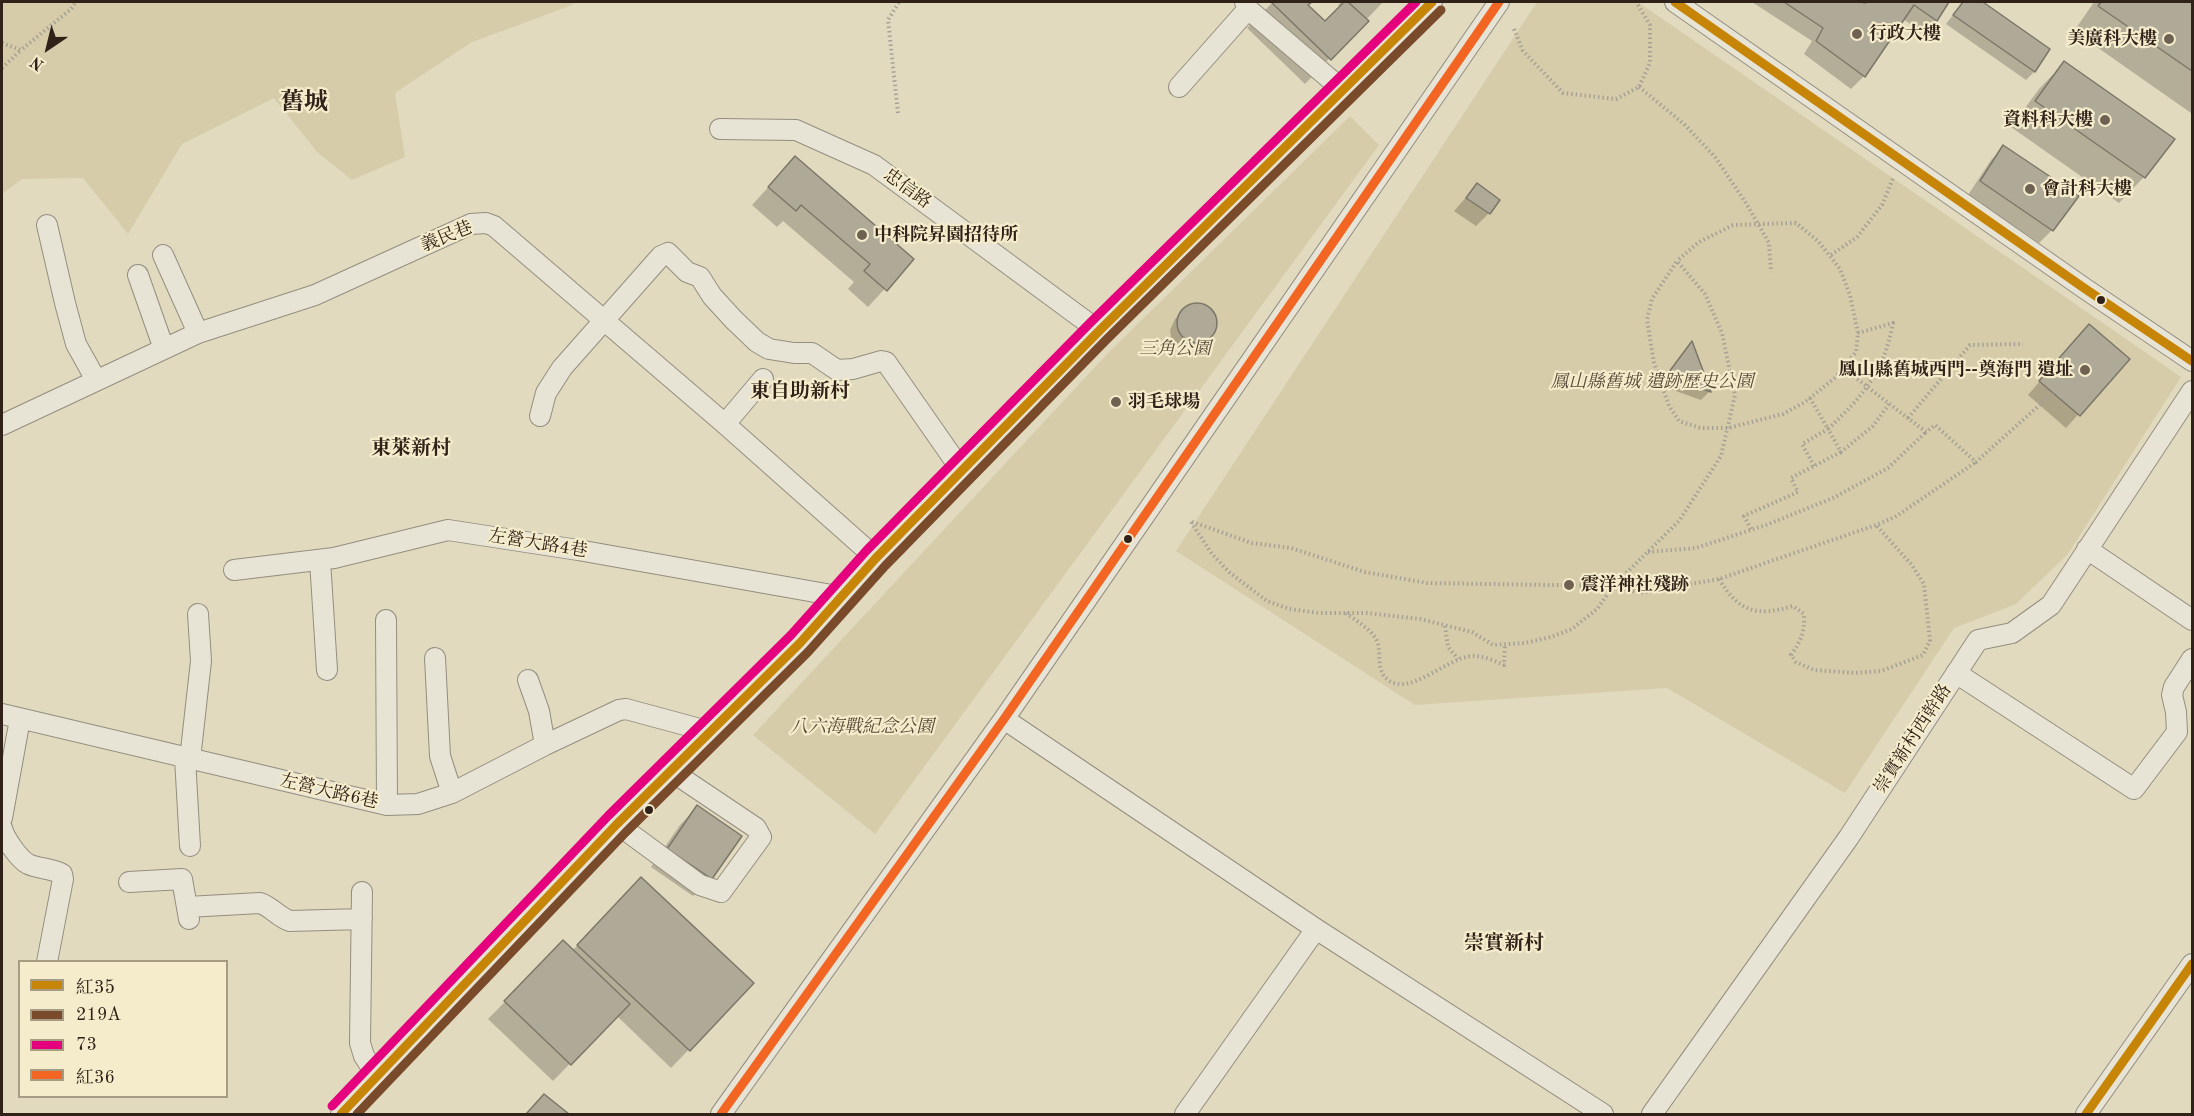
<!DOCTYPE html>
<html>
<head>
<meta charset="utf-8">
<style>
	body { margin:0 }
	#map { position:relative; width:2194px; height:1116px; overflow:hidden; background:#e1dabf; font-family:"Old Standard TT","Noto Serif TC",serif }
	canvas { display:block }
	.frame { position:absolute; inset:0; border:3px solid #312219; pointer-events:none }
	.legend { position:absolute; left:18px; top:960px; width:210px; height:138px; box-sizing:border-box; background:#f5eccc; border:2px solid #a79b84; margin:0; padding:8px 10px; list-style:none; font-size:18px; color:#312219 }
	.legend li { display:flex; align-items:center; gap:12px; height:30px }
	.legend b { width:30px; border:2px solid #a79b84 }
	.north { position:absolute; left:18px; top:18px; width:60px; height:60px; -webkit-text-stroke:4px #f5eccc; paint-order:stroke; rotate:215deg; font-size:16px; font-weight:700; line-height:24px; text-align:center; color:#312219 }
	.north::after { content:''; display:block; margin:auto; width:21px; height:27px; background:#312219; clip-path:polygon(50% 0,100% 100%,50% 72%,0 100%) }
</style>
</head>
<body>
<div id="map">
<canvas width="2194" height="1116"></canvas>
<div class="frame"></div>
<ul class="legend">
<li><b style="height:8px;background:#c68506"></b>紅35</li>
<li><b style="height:8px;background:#7a4b2a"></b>219A</li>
<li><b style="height:8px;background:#e5007d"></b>73</li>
<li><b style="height:8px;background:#f26522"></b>紅36</li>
</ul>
<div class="north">N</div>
</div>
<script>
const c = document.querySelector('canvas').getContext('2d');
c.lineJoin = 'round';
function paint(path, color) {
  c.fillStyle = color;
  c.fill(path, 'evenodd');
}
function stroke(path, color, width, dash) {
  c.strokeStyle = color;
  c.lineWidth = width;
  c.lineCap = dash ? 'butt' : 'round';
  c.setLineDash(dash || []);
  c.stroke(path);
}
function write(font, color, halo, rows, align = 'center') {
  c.font = font + ' "Old Standard TT","Noto Serif TC",serif';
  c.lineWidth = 4.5;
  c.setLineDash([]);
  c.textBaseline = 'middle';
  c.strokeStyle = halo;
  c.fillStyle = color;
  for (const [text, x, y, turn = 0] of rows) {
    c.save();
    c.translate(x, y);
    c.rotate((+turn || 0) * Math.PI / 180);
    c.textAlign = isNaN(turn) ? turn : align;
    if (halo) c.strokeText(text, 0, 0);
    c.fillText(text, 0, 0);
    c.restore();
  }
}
const green = new Path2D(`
	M2 2H576L570 6 472 42 395 93 405 157 352 180 317 152 274 98 182 144 128 234 83 178 22 179 2 194Z
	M1537 2H1638L2181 377 2068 554 2016 604 1954 628 1845 793 1667 688 1415 705 1176 551Z
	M1350 116 1379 145 875 834 753 735 1107 354Z`);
const shadow = new Path2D(`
	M1273 2H1310L1306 5 1324 23 1340 7 1338 5 1342 2H1383L1305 84 1247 28Z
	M1752 2H1860L1863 4 1865 2H1947L1936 20 1923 33 1903 19 1864 76 1851 89 1804 54 1812 41Z
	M1963 2H1981L2048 50 2034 72 2026 80 1946 24Z
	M2094 2H2188L2192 5V111L2191 113 2074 31Z
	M2064 63 2144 177 2119 203 2011 127 2039 89Z
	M2004 147 2052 230 2039 243 1968 195 1991 160Z
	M795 158 912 259 868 307 848 289 854 282 783 221 777 227 752 205Z
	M1477 185 1489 213 1476 226 1454 211Z
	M1194 305 1206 307 1210 311 1215 322V327L1199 346 1188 350H1182L1172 342 1170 330 1175 319 1184 310Z
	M2076 339 2128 359 2066 428 2028 395Z
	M1691 344 1709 392 1701 400 1659 385Z
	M697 807 740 836 711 878 693 896 651 867 680 825Z
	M624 896 752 984 671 1068 617 1016 553 1081 488 1019 546 960 572 951Z
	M544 1096 566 1114H526Z`);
const building = new Path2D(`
	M1271 2H1312L1308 5 1325 21 1344 2H1348L1369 21 1331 60Z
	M1784 2H1862L1865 3 1867 2H1949L1937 21 1914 5 1865 77 1816 41 1823 28Z
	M1963 2H1983L2050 49 2035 72 1953 15Z
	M2101 2H2190L2192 3V71L2098 6Z
	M2064 61 2175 139 2145 178 2035 101Z
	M2003 145 2079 196 2053 231 1980 181Z
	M795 156 914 259 887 291 864 271 870 264 801 205 796 211 768 187Z
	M1477 183 1500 200 1490 214 1466 198Z
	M1177 323a20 20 0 1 1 40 0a20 20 0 1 1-40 0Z
	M2089 324 2130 359 2080 416 2039 381Z
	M1692 341 1711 392 1666 376Z
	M697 805 742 836 712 879 667 849Z
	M641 877 754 983 690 1051 577 945Z
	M563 940 630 1004 571 1065 504 1001Z
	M544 1094 569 1114H526Z`);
const path = new Path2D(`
	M1514 29 1523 51 1563 93 1616 99 1639 87 1650 63V25L1636 2
	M2 43 21 50 71 9 76 2
	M2 68 21 50
	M1639 87 1684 124 1715 157 1746 203 1769 243 1771 272
	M898 113 888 20 899 2
	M1831 255 1857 237 1882 205 1894 176
	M1843 368 1926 432 1935 425 1976 462 2053 393
	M1810 398 1828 429C1863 396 1884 372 1893 323L1858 333
	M1908 418 1970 345 2023 344
	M1814 466 1802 444 1828 429 1841 452 1873 426 1889 404
	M1191 522 1212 554 1229 572 1267 601 1289 609 1319 613H1367L1420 619 1472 632 1493 645 1525 643 1551 637 1572 629 1598 608 1613 586 1679 521 1721 456 1735 395 1722 333 1705 294 1677 261 1652 299 1647 320 1654 363 1669 406 1679 421 1700 428H1728L1783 414 1805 402 1836 377 1856 352 1858 333 1850 295 1840 269 1818 241 1796 223 1733 225 1699 242 1677 261
	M1192 522 1252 543 1291 548 1365 572 1427 583 1613 586 1640 593 1719 579 1876 525 1895 517 1976 462
	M1751 529 1744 516 1798 492 1791 478 1841 452
	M1648 552 1696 548 1766 525 1833 498 1888 468 1926 432
	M1719 579C1739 612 1756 617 1793 606L1804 614C1805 631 1801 641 1791 655L1796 662 1814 670 1855 673 1881 671 1923 655 1930 641 1924 584 1911 564 1876 525
	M1346 613C1355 620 1372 630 1377 641 1382 654 1375 669 1388 680 1410 697 1449 656 1473 656 1484 656 1495 661 1504 665L1505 644
	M1445 626 1448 647 1458 659`);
const minor = new Path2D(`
	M1245 2 1248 9 1344 91
	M1675 2 2084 288 2192 361
	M1179 87 1248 9
	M720 129 796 130 874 165 1099 331
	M47 225 65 303 76 344 96 380
	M163 255 198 333
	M138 275 164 349
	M540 416 546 393 562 368 661 256 668 253 687 272 700 277 712 296 733 319 757 342 769 349 794 353H812L837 370 853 369 881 361 886 362 962 471
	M725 424 763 379
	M2 425 198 333 315 295 471 224 486 223 494 226 725 424 876 558
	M2087 549 2192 620
	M320 560 327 670
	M234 570 334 558 448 530 578 550 843 597
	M386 620 387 805
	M435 658 440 756 452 793
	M1956 673 2134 789 2177 732 2176 712 2172 695 2174 687 2192 659
	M528 680 539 711 545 745
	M2 714 387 805 418 804 452 793 545 745 619 710 626 709 711 732
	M1004 719 1316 929 1603 1114
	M185 758 190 846
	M190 759 201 661 198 614
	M2 818 20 719
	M617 824 700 885 721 892 761 837 756 828 671 771
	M2 828C4 838 19 859 28 864 39 869 51 868 62 874L63 879 47 962
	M129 882 182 879 189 919
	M362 892 360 1043 364 1056 377 1076
	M187 907 260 903C272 907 278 917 290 921L362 919
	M341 1114 617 824 800 643 876 558 1099 331 1344 91 1432 2
	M721 1114 1004 719 1499 2
	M1185 1114 1316 929
	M1652 1114 1849 837 1978 640 2012 633 2051 605 2192 391
	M2086 1114 2192 964`);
const bus1 = new Path2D(`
	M1675 2 2084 288 2192 361
	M341 1114 617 824 800 643 876 558 1099 331 1432 2
	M2086 1114 2192 964`);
const bus2 = new Path2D(`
	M357 1114 626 832 808 652 885 566 1107 339 1441 10`);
const bus3 = new Path2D(`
	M332 1106 608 816 791 635 867 550 1090 323 1416 2`);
const bus4 = new Path2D(`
	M721 1114 1004 719 1499 2`);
const markers = [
	[1857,34,6,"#6f6253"],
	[2169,39,6,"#6f6253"],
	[2105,120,6,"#6f6253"],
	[2030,189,6,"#6f6253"],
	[862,235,6,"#6f6253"],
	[2101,300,5,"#312219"],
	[2085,370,6,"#6f6253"],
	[1116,402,6,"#6f6253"],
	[1128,539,5,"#312219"],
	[1569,585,6,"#6f6253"],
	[649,810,5,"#312219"]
];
const poiNames = [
	["行政大樓",1869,34],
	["美廣科大樓",2157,39,"right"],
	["資料科大樓",2093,120,"right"],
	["會計科大樓",2042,189],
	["中科院昇園招待所",874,235],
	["鳳山縣舊城西門--奠海門 遺址",2073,370,"right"],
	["羽毛球場",1128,402],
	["震洋神社殘跡",1581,585]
];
const streetNames = [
	["忠信路",907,189,36],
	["義民巷",447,237,-22],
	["左營大路4巷",538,544,9],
	["崇實新村西幹路",1913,739,-57],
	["左營大路6巷",329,792,13]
];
const parkNames = [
	["三角公園",1175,349],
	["鳳山縣舊城 遺跡歷史公園",1652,382],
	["八六海戰紀念公園",862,727]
];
const neighbourhoodNames = [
	["東自助新村",800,392],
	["東萊新村",411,449],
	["崇實新村",1504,944]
];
const districtNames = [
	["舊城",304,103]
];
paint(green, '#d7cca9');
paint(shadow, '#0003');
paint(building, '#afa997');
stroke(building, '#7c7668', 1.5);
stroke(minor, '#948e7f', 22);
stroke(path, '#a6a196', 4, [1.5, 3]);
stroke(minor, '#e7e3d5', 20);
stroke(bus1, '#c68506', 9);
stroke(bus2, '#7a4b2a', 9);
stroke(bus3, '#e5007d', 9);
stroke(bus4, '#f26522', 9);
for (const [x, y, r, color] of markers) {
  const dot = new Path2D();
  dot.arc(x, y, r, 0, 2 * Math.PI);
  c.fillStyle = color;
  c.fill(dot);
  stroke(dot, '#f5eccc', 2);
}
write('bold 18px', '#312219', '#f5eccc', poiNames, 'left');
write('18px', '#312219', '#f5eccc', streetNames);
write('italic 18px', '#584a38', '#f5eccc', parkNames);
write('bold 20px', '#312219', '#f5eccc', neighbourhoodNames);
write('bold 24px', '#312219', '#f5eccc', districtNames);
</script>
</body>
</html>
